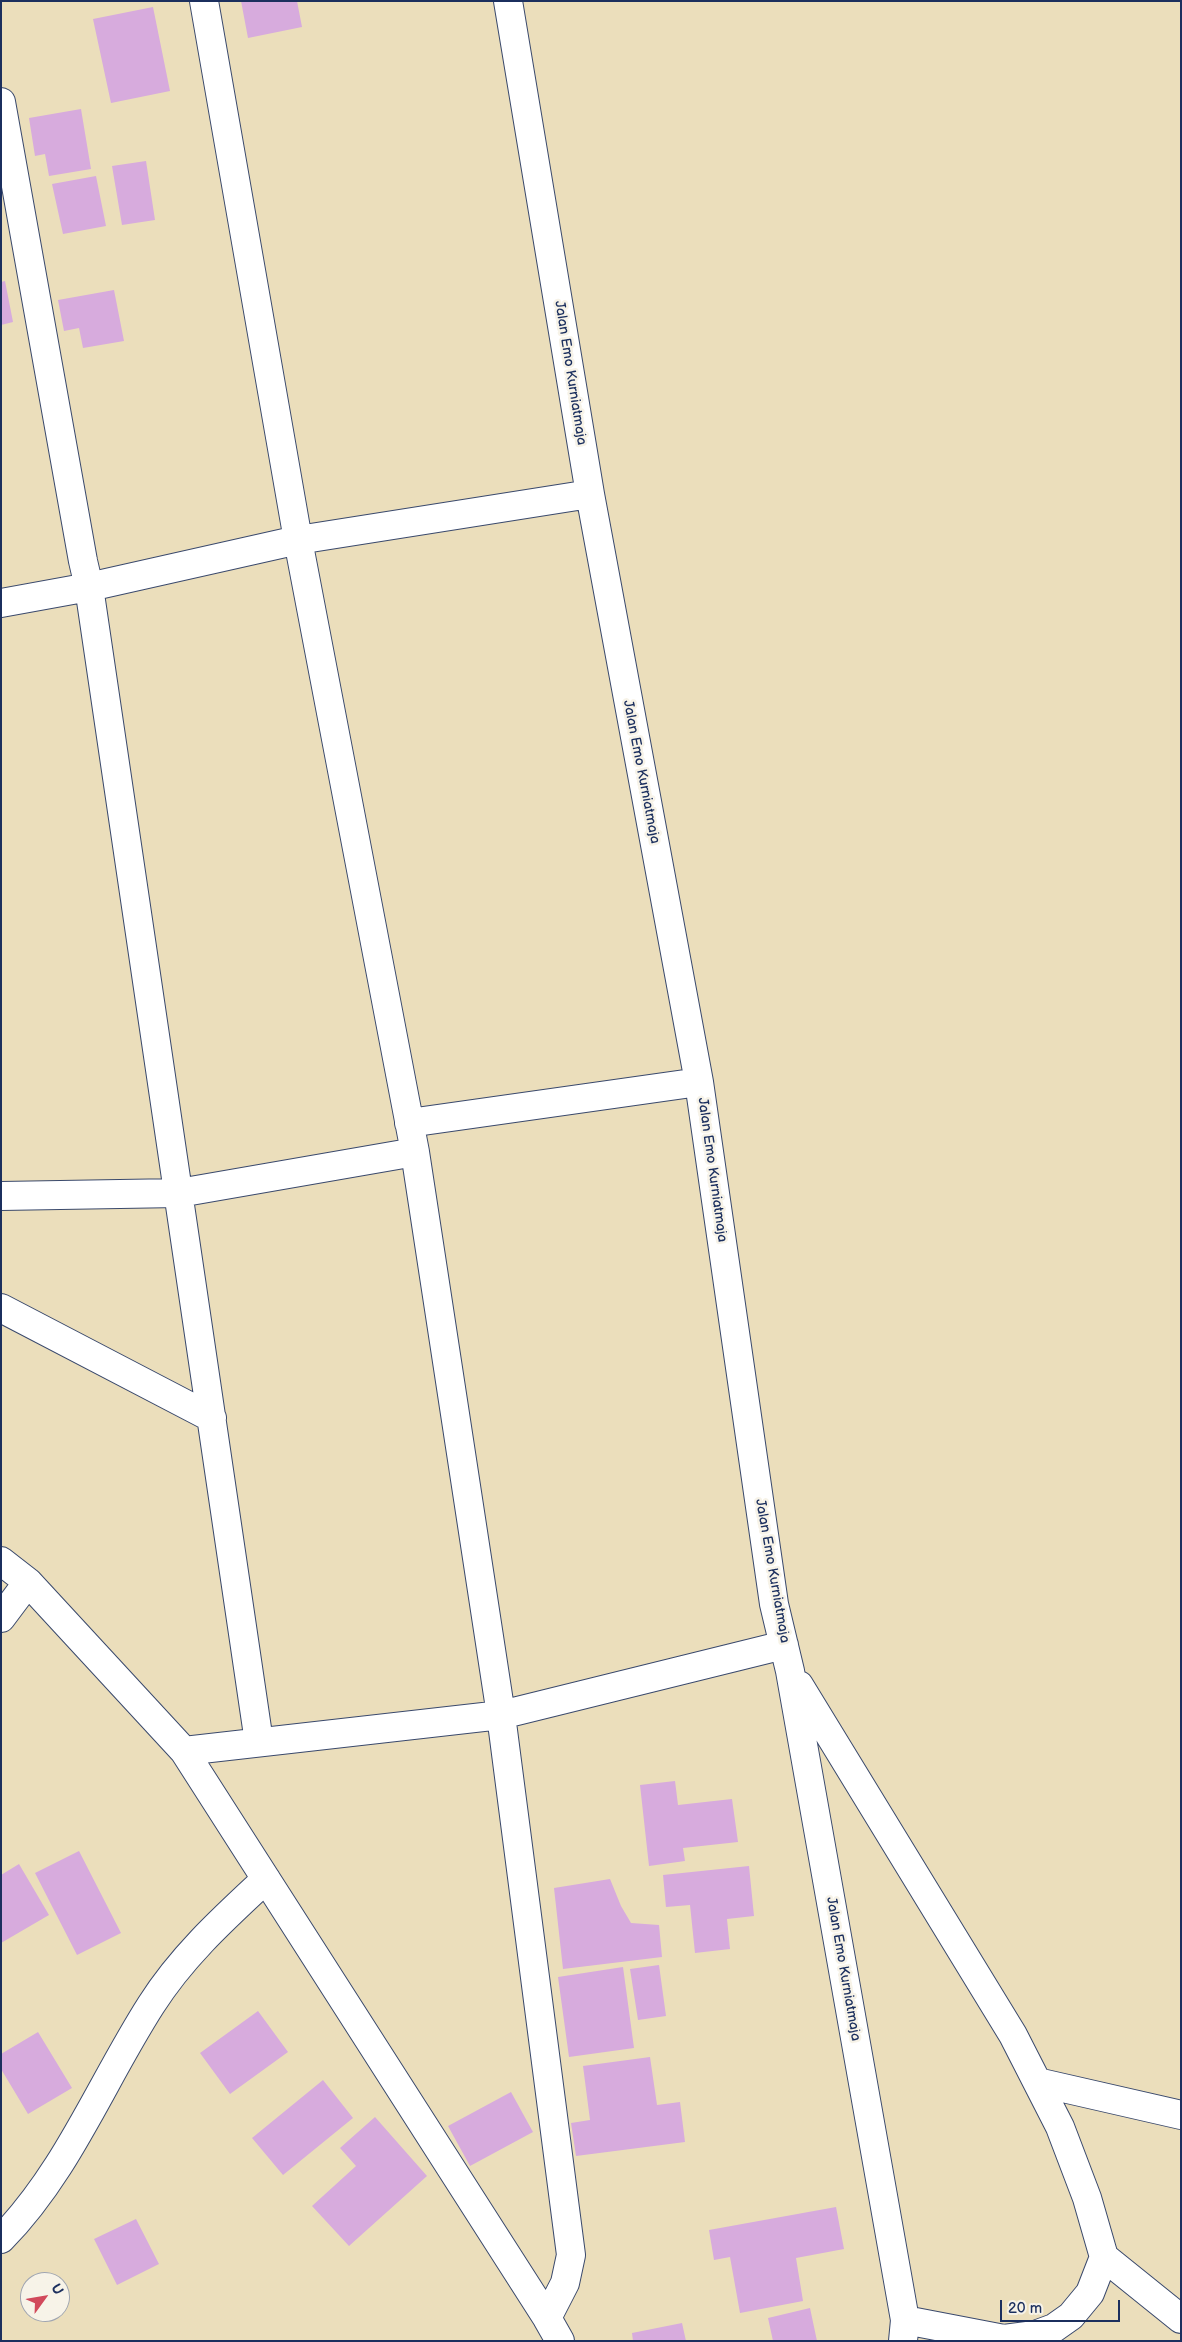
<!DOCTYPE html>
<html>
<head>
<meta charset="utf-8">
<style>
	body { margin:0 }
	#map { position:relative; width:1182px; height:2342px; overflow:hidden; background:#ebdebb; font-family:"Balsamiq Sans",sans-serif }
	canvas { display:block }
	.frame { position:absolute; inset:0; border:2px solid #1b2f5e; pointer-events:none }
	.north { position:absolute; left:20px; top:2272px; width:50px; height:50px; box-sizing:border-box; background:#f7f3e8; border:1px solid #9fa5b1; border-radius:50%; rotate:58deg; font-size:14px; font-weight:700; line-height:20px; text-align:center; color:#1b2f5e }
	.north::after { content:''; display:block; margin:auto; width:18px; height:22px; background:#d1495b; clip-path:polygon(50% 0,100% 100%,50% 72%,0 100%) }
	.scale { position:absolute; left:1000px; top:2300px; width:120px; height:22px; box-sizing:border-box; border:2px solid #1b2f5e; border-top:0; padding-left:6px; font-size:15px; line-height:18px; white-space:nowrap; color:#1b2f5e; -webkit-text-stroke:4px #f7f3e8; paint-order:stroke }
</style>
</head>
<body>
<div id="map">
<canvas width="1182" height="2342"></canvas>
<div class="frame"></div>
<div class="north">U</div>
<div class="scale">20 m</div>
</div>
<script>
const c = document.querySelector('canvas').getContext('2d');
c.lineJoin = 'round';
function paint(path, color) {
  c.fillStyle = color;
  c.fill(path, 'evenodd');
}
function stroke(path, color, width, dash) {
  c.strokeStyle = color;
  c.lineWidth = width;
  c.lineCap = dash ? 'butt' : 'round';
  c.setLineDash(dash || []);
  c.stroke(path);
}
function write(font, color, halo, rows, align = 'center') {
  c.font = font + ' "Balsamiq Sans",sans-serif';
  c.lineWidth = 5;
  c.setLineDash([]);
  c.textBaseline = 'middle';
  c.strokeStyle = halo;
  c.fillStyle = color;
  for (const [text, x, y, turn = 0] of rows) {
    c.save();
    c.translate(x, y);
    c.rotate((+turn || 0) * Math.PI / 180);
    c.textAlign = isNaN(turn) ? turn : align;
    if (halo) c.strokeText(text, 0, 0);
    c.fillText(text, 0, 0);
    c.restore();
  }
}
const building = new Path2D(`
	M241 1H297L302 27 248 38Z
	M153 7 170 91 111 103 93 19Z
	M81 109 91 169 49 176 45 154 35 156 29 118Z
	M146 161 155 220 122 225 112 166Z
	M96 176 106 226 63 234 52 184Z
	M5 281 13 322 1 325V282Z
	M114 290 124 341 83 348 79 328 64 331 58 300Z
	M675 1781 678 1805 732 1799 738 1842 683 1848 685 1861 649 1866 640 1785Z
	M79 1851 121 1933 77 1955 35 1873Z
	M19 1864 49 1915 1 1943V1875Z
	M749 1866 754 1916 727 1919 730 1949 695 1953 690 1905 666 1907 663 1875Z
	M610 1879 621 1906 631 1923 659 1925 662 1957 563 1969 554 1888Z
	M659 1965 666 2016 638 2020 630 1969Z
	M623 1967 634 2048 569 2057 558 1977Z
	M258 2011 288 2052 230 2094 200 2053Z
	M38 2032 72 2088 28 2114 1 2069V2054Z
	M650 2057 657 2105 680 2102 685 2142 576 2156 571 2123 590 2120 583 2066Z
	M323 2080 353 2118 283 2175 252 2138Z
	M511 2092 533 2132 470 2166 448 2126Z
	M375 2117 427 2176 349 2246 312 2206 356 2166 340 2148Z
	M836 2207 844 2249 796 2258 803 2301 740 2313 730 2257 714 2260 709 2230Z
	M136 2219 159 2264 117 2285 94 2239Z
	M810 2308 817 2341H773L768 2318Z
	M682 2323 686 2341H633L632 2333Z`);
const street = new Path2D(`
	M204 1 298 540 415 1152 501 1715 571 2255 565 2283 547 2318
	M508 1 590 494 699 1082 774 1604 790 1671 905 2320 903 2341
	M1 102 83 561 89 587 259 1742
	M1 603 89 587 298 540 590 494
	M409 1123 699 1082
	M1 1196 179 1193 415 1152
	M1 1308 212 1418
	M1 1561 28 1582 184 1751 547 2318 560 2341
	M1 1618 28 1582
	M799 1685 1013 2035 1060 2127 1087 2198 1104 2257 1090 2293 1071 2316 1054 2328 1035 2335 1004 2339 905 2320
	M184 1751 501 1715 784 1645
	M1037 2082 1181 2115
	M1 2239C67 2172 101 2083 151 2005 182 1956 224 1918 266 1879
	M1104 2257 1181 2319`);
const streetNames = [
	["Jalan Emo Kurniatmaja",570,373,81],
	["Jalan Emo Kurniatmaja",641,772,79],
	["Jalan Emo Kurniatmaja",712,1170,82],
	["Jalan Emo Kurniatmaja",772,1571,80],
	["Jalan Emo Kurniatmaja",843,1969,80]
];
paint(building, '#d7abdd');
stroke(street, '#3a496c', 30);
stroke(street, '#fff', 28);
write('14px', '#1b2f5e', '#f7f3e8', streetNames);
</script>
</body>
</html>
